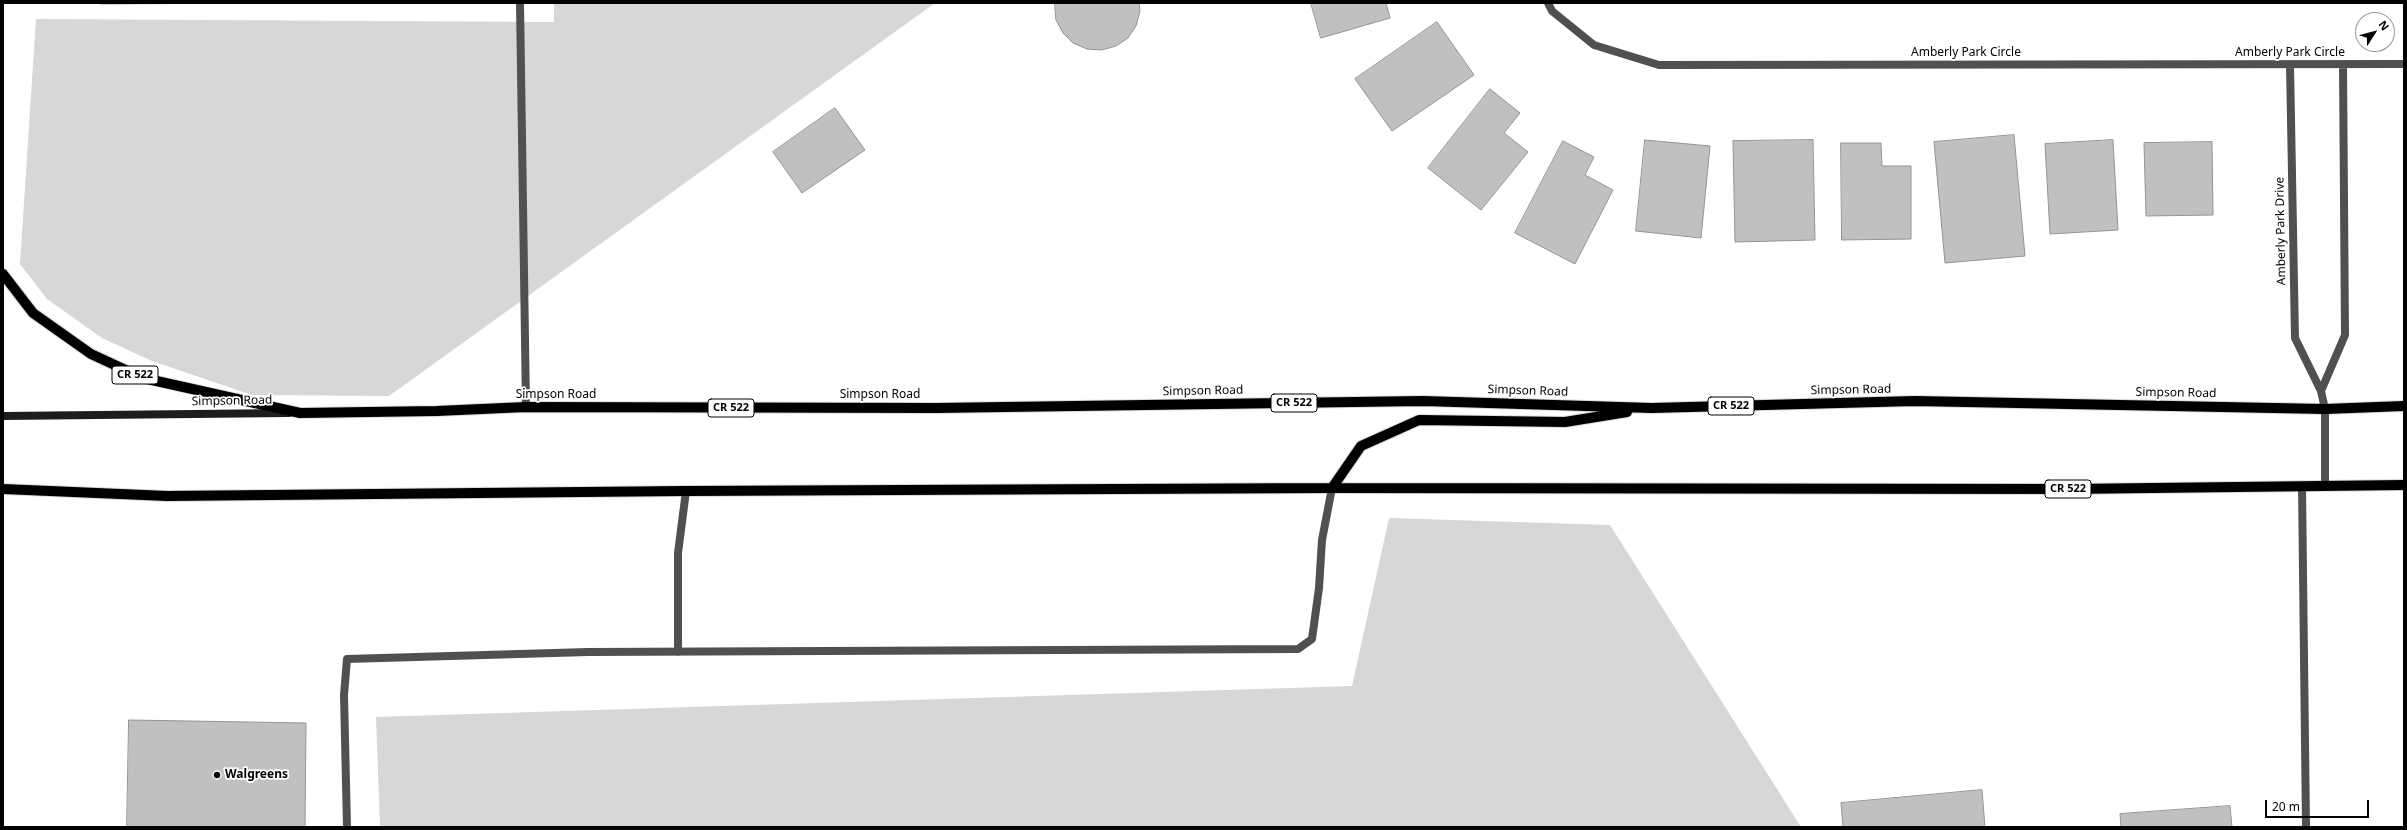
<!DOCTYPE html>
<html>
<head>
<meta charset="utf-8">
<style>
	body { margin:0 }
	#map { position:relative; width:2407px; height:830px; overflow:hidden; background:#fff; font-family:"Noto Sans",sans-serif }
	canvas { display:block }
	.frame { position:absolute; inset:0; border:4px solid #000; pointer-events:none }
	.north { position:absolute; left:2355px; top:12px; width:40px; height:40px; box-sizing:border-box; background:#fff; border:1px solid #999; border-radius:50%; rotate:54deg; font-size:11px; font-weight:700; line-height:16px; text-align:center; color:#000 }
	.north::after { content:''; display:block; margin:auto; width:14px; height:18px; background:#000; clip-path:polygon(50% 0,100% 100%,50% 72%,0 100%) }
	.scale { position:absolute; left:2265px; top:800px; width:104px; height:18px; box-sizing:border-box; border:2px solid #000; border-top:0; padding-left:5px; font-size:12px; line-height:14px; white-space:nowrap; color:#000; -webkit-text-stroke:3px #fff; paint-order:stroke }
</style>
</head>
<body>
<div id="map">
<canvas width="2407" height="830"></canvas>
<div class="frame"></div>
<div class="north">N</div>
<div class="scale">20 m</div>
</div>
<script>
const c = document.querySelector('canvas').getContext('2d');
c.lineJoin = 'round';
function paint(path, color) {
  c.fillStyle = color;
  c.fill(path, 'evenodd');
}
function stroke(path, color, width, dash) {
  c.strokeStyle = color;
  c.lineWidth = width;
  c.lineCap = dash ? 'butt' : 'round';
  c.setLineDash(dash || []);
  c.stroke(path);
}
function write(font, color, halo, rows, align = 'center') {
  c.font = font + ' "Noto Sans",sans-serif';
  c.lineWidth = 3.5;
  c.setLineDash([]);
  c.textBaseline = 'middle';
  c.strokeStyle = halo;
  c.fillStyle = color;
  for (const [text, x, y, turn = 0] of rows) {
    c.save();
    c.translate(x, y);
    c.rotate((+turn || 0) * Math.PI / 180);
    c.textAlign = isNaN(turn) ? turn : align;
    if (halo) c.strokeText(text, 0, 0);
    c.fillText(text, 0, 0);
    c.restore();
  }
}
const green = new Path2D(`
	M554 3H935L389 396 252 395 152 361 102 338 47 299 20 264 36 19 554 22Z
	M1389 518 1610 525 1801 827H380L376 717 1352 686Z`);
const building = new Path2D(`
	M101 3H253L101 4Z
	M1055 3H1139L1140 11 1136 26 1128 38 1116 46 1102 50 1087 49 1073 43 1063 33 1056 20Z
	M1311 3H1386L1390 18 1321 38Z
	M1437 22 1474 75 1392 131 1355 79Z
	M1490 89 1520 113 1504 133 1528 152 1481 210 1428 168Z
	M835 108 865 150 802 193 773 152Z
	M2014 135 2025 256 1945 263 1934 142Z
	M1645 140 1710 146 1701 238 1636 231Z
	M1813 140 1815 240 1735 242 1733 141Z
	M2113 140 2118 230 2050 234 2045 144Z
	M1563 141 1594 157 1585 175 1613 190 1575 264 1515 233Z
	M2212 142 2213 215 2146 216 2144 143Z
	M1841 143H1881L1882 166H1911V239L1842 240Z
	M129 720 306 723 305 827H127Z
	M1982 790 1985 827H1843L1841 803Z
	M2230 806 2232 827H2121L2120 814Z`);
const lane = new Path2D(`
	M520 3 526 407
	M2302 486 2306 827
	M678 652V553L686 491
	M347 827 344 695 347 659 588 652 1298 649 1312 639 1319 588 1322 540 1332 488`);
const street = new Path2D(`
	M1548 3 1552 11 1594 45 1659 65 2404 64
	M2290 65 2295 338 2321 391 2325 409V486
	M2321 391 2345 335 2343 65`);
const secondary = new Path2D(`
	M3 416 289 413`);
const primary = new Path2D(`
	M3 274 33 313 91 354 143 378 300 413 437 411 526 407 936 408 1423 401 1652 408 1915 401 2325 409 2404 406
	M1332 488 1361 446 1419 420 1565 422 1627 412
	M3 489 167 496 686 491 1332 488 2069 489 2404 485`);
const markers = [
	[217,775,4,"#000"]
];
const shields = [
	[135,375,46],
	[1294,403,46],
	[1731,406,46],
	[731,408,46],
	[2068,489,46]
];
const shieldNames = [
	["CR 522",135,375],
	["CR 522",1294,403],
	["CR 522",1731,406],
	["CR 522",731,408],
	["CR 522",2068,489]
];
const streetNames = [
	["Amberly Park Circle",1966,53],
	["Amberly Park Circle",2290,53],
	["Amberly Park Drive",2281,231,-91],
	["Simpson Road",1851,390,-1],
	["Simpson Road",1203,391,-1],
	["Simpson Road",1528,391,2],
	["Simpson Road",2176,393,1],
	["Simpson Road",556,395],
	["Simpson Road",880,395],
	["Simpson Road",232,401,-1]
];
const poiNames = [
	["Walgreens",225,775]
];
paint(green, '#d7d7d7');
paint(building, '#c0c0c0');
stroke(building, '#949494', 1);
stroke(primary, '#dbdbdb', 12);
stroke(lane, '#505050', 8);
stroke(street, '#505050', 8);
stroke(secondary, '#1d1d1d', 8);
stroke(primary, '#000', 10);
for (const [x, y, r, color] of markers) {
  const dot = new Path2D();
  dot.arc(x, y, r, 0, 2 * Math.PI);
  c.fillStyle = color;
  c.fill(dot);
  stroke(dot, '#fff', 1.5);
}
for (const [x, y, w] of shields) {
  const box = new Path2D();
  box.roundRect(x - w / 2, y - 9, w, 18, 3);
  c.fillStyle = '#fff';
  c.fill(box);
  stroke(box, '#000', 1);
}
write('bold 11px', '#000', null, shieldNames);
write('12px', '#000', '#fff', streetNames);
write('bold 12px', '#000', '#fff', poiNames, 'left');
</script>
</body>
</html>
